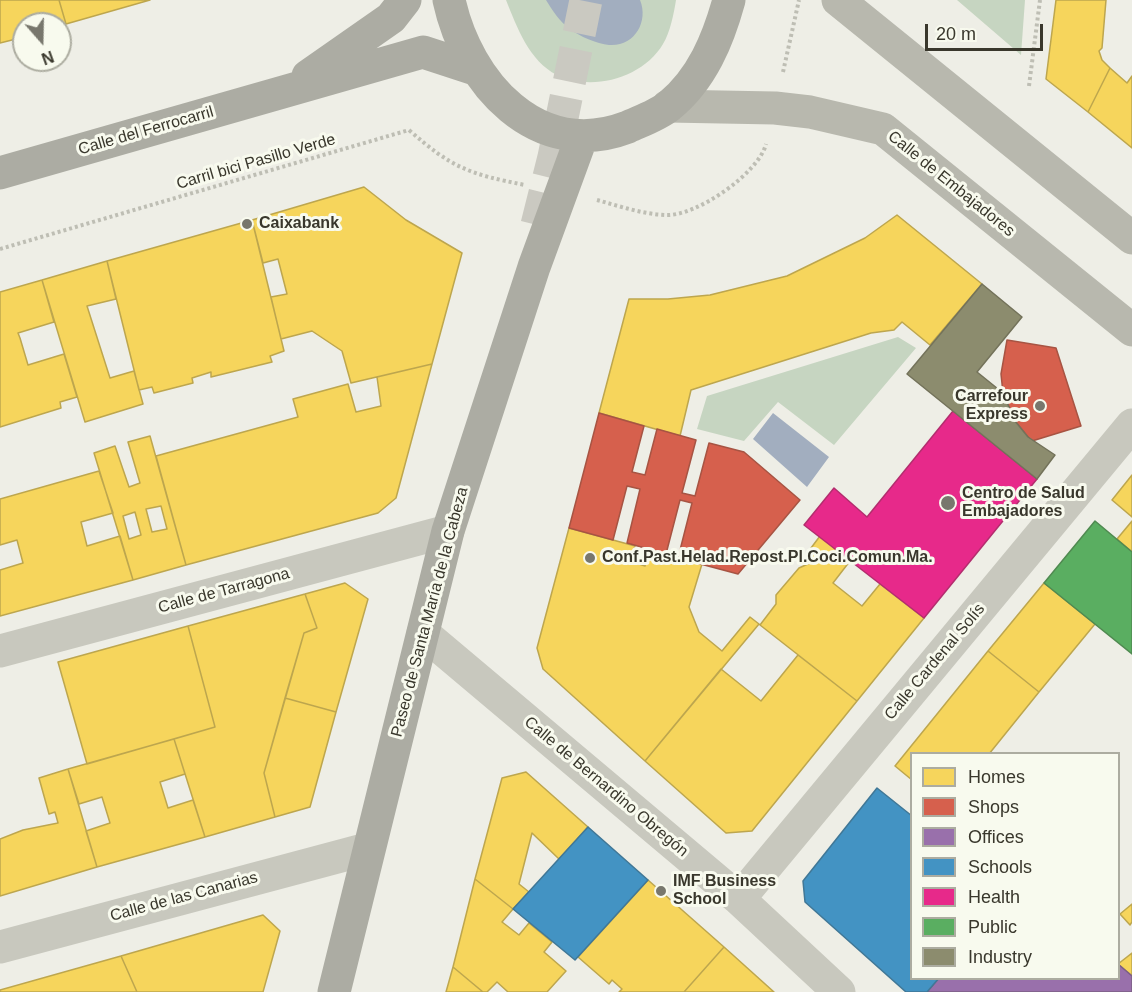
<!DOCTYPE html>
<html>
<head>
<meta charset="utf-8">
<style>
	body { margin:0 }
	#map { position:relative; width:1132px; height:992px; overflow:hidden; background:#eeeee6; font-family:Arial,sans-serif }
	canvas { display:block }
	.legend { position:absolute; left:910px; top:752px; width:210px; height:228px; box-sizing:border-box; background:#f8faee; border:2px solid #acaca0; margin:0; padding:8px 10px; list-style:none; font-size:18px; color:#39372c }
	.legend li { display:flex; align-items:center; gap:12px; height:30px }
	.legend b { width:30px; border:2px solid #acaca0 }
	.north { position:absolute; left:12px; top:12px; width:60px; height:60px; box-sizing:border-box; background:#f8faee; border:2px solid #acaca0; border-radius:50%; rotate:160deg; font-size:16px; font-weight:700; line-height:24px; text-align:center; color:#39372c }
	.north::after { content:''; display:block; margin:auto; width:21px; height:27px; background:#78776d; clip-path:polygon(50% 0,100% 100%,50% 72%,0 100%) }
	.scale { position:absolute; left:925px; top:24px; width:118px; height:27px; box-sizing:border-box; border:3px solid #39372c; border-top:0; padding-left:8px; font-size:18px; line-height:21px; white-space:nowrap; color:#39372c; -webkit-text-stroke:4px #f8faee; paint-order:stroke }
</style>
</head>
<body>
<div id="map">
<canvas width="1132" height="992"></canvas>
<ul class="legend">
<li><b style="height:16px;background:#f6d55c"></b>Homes</li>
<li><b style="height:16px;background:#d6604d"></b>Shops</li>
<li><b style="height:16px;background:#9970ab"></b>Offices</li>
<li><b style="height:16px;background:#4393c3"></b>Schools</li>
<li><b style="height:16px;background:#e7298a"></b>Health</li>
<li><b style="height:16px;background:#5aae61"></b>Public</li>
<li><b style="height:16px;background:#8c8c6e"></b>Industry</li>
</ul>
<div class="north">N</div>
<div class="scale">20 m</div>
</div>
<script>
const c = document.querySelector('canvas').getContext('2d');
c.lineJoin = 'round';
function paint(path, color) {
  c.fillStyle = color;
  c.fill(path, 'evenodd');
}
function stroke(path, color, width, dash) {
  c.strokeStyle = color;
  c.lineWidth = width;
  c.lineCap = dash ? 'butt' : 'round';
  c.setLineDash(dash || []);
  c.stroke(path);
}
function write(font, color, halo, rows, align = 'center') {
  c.font = font + ' Arial,sans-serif';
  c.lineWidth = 6;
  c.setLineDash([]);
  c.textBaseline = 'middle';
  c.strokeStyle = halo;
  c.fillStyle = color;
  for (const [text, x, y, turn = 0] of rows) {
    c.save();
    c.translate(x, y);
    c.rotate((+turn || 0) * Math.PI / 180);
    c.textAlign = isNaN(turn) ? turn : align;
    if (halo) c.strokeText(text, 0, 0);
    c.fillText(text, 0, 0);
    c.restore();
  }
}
const green = new Path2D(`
	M506 0H676C674 13 670 33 663 44 643 78 592 92 557 75 529 61 517 27 506 0Z
	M957 0H1025L1021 55Z
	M898 337 916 348 834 445 778 402 744 441 697 429 707 396Z`);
const water = new Path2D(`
	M546 0H640C649 22 634 47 609 45 597 44 579 36 570 29 560 22 552 10 546 0Z
	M773 413 829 457 807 487 753 439Z`);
const homes = new Path2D(`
	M0 0H59L66 24H24V37L0 43Z
	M59 0H150L66 24Z
	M1056 0H1106L1102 48 1099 51 1102 60 1110 68 1088 112 1046 79Z
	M1110 68 1127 83 1132 76V148L1088 112Z
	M364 187 406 220 462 253 432 364 351 383 342 351 312 331 281 339 271 297 287 294 278 259 263 263 252 220Z
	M897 215 982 284 930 345 902 322 894 330 871 333 691 390 680 436 599 413 629 299H668L710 295 787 276 865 238Z
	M252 220 284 351 270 356 272 362 211 377V372L192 378 193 383 154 393 152 387 139 390 107 261Z
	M107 261 116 299 87 306 110 378 134 371 143 404 85 422 42 280Z
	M42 280 54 322 18 333 20 338 28 365 64 354 77 397 60 402 61 408 0 427V292Z
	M432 364 396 498 378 513 186 565 156 456 298 417 293 399 348 384 356 412 381 406 377 377Z
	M150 436 186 565 133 580 94 453 115 446 129 487 140 483 128 442ZM161 506 167 529 152 532 146 509ZM135 512 141 535 129 539 123 516Z
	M99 471 113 513 81 522 87 546 120 536 133 580 0 616V570L23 563 17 540 0 545V499Z
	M1132 475V517L1112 500Z
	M1132 521V552L1117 539Z
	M569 528 635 546 630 561 645 566 649 550 702 564 689 607 699 632 722 651 750 617 759 624 645 761 543 669 537 648Z
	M820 536 850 561 833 583 862 606 880 584 924 618 857 701 760 625 776 604V595L799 568 810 563 808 552Z
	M345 583 368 599 336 712 285 698 304 633 317 628 305 594Z
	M1044 583 1095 624 1039 692 988 651Z
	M305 594 317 628 304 633 264 773 275 817 205 837 174 739 215 727 188 626Z
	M188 626 215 727 87 764 58 662Z
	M988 651 1039 692 989 754H912V780L895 766Z
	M798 655 857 701 752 831 726 833 645 761 721 669 761 701Z
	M285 698 336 712 310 807 275 817 264 773Z
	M174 739 185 774 160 782 168 808 193 800 205 837 97 867 86 831 110 823 102 797 79 804 68 769Z
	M68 769 97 867 0 896V839L23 830 58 823 55 812 49 814 39 778Z
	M526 772 588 827 559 859 532 833 519 884 529 892 513 909 475 879 502 778Z
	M475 879 513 909 502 922 519 935 529 923 552 942 544 952 566 971 547 992H508L497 982 487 992H483L453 967Z
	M648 880 724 947 684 992H619L622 989 612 980 609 984 578 957Z
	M1132 904V922L1130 925 1120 914Z
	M263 915 280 931 263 992H137L121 956Z
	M724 947 774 992H684Z
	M1132 953V976L1118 964Z
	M121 956 137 992H0V990Z
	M453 967 483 992H446Z`);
const shops = new Path2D(`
	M1007 340 1056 348 1081 426 1032 441 1028 437 1015 421 1003 393 1001 374Z
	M599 413 644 426 632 472 645 475 657 429 696 440 682 493 695 496 709 443 744 452 800 500 738 574 678 558 692 503 680 500 666 554 627 543 640 489 627 486 613 540 569 528Z`);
const offices = new Path2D(`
	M1118 964 1132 976V992H927L939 978H1118Z`);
const schools = new Path2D(`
	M877 788 912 816V978H939L927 992H906L805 902 803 881Z
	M588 827 648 880 575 960 513 909Z`);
const health = new Path2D(`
	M953 411 1037 479 924 618 804 525 834 488 867 517Z`);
const public = new Path2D(`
	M1095 521 1132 552V654L1044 583Z`);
const industry = new Path2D(`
	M982 284 1022 317 977 372 1003 393 1015 421 1028 437 1055 455 1037 479 907 374Z`);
const primaryTunnel = new Path2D(`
	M537 225 554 157 586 0`);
const path = new Path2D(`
	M783 72 799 0
	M1029 86 1040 0
	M597 200C619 206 642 214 665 215 696 217 759 173 766 144
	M0 249 409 130C452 168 469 174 525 185`);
const minor = new Path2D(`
	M423 633 739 899 839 992
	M0 651 448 531
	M739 899 1132 425
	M0 947 367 849`);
const secondary = new Path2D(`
	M838 0 1132 238
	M668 106 775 108 810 112 883 129 1132 330`);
const primary = new Path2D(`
	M449 0C467 83 537 162 628 127 641 121 658 115 669 106 702 79 718 40 729 0
	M308 76 391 18 405 0
	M0 173 423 52 478 70
	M334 992 448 531 534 267 582 136`);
const markers = [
	[247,224,6,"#78776d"],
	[1040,406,6,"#78776d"],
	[948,503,8,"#78776d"],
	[590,558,6,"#78776d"],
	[661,891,6,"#78776d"]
];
const streetNames = [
	["Calle del Ferrocarril",146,131,-16],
	["Carril bici Pasillo Verde",256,162,-16],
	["Calle de Embajadores",951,184,39],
	["Calle de Tarragona",224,591,-15],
	["Paseo de Santa María de la Cabeza",430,612,-75],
	["Calle Cardenal Solís",935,662,-50],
	["Calle de Bernardino Obregón",606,787,40],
	["Calle de las Canarias",184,897,-15]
];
const poiNames = [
	["Caixabank",259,224],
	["Carrefour",1028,397,"right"],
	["Express",1028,415,"right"],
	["Centro de Salud",962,494],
	["Embajadores",962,512],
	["Conf.Past.Helad.Repost.Pl.Coci.Comun.Ma.",602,558],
	["IMF Business",673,882],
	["School",673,900]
];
paint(green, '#c6d5c1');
paint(water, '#a2aebf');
paint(homes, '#f6d55c');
stroke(homes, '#bda64e', 1.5);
paint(shops, '#d6604d');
stroke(shops, '#a75443', 1.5);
paint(offices, '#9970ab');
stroke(offices, '#7c5f85', 1.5);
paint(schools, '#4393c3');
stroke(schools, '#407796', 1.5);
paint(health, '#e7298a');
stroke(health, '#b32d6e', 1.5);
paint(public, '#5aae61');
stroke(public, '#508a51', 1.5);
paint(industry, '#8c8c6e');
stroke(industry, '#73725a', 1.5);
stroke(primaryTunnel, '#cac9c1', 33, [33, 16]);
stroke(path, '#bebeb4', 4, [3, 3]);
stroke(minor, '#c8c8be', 33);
stroke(secondary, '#b8b8ae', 33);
stroke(primary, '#acaca3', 33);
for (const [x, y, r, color] of markers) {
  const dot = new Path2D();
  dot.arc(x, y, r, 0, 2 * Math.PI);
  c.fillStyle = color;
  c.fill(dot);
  stroke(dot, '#f8faee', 2);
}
write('16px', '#39372c', '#f8faee', streetNames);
write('bold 16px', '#39372c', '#f8faee', poiNames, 'left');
</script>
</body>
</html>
